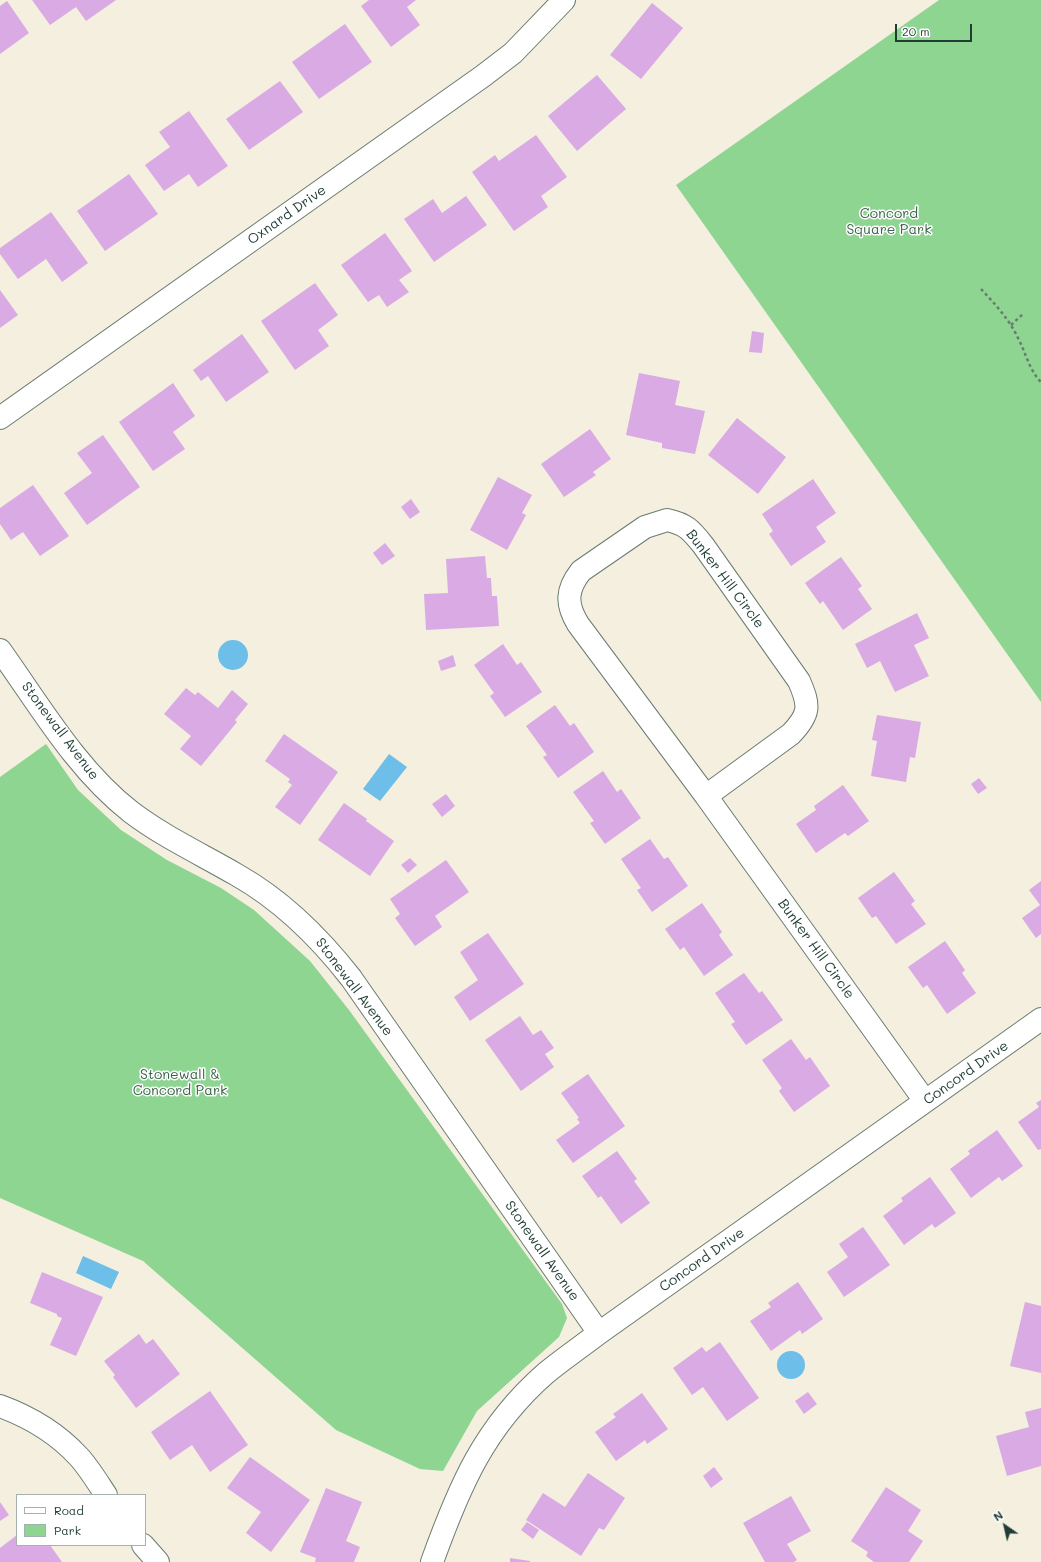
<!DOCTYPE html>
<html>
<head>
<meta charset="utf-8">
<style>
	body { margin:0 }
	#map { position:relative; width:1041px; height:1562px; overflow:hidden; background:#f4efde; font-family:Mali,sans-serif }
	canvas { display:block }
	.legend { position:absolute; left:16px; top:1494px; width:130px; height:52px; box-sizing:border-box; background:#fff; border:1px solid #a5b1ae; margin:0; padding:5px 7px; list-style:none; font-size:12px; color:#1f3d34 }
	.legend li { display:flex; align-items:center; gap:8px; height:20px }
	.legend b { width:20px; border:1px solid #a5b1ae }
	.north { position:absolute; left:985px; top:1506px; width:40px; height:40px; -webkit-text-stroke:3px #fff; paint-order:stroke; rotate:326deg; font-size:11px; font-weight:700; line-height:16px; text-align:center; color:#1f3d34 }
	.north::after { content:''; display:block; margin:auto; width:14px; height:18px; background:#1f3d34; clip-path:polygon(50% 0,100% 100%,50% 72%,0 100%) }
	.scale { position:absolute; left:895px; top:24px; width:77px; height:18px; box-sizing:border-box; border:2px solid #1f3d34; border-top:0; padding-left:5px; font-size:12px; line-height:14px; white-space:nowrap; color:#1f3d34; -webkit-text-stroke:3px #fff; paint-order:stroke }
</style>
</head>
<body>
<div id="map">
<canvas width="1041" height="1562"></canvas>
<ul class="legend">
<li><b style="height:5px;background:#fff"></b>Road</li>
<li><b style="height:11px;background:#8dd591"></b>Park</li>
</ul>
<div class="north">N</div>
<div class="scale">20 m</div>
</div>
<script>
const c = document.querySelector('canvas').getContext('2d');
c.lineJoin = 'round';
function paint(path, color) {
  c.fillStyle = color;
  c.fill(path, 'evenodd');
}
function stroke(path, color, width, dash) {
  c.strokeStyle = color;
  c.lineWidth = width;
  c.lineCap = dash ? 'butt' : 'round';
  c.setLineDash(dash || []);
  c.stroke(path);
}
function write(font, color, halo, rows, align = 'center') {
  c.font = font + ' Mali,sans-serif';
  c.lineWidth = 3;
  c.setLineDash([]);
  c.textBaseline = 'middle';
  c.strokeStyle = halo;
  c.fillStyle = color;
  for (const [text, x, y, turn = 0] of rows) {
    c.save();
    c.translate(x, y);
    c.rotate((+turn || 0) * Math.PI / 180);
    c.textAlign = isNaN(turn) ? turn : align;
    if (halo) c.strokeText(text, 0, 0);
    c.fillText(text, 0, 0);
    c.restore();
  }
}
const green = new Path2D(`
	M939 0H1041V702L676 185Z
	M46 744 78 790 121 830 167 860 221 888 254 910 310 961 349 1010 562 1304 567 1318 559 1337 477 1411 443 1471 420 1469 336 1430 143 1261 0 1198V777Z`);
const water = new Path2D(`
	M218 655a15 15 0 1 1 30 0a15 15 0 1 1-30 0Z
	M389 754 407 767 380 801 363 789Z
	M83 1256 119 1272 111 1289 76 1273Z
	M777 1365a14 14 0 1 1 28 0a14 14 0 1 1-28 0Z`);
const building = new Path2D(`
	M32 0H116L86 21 76 7 50 25Z
	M369 0H416L407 7 420 25 391 47 361 6Z
	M7 1 29 33 0 54V6Z
	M652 3 683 28 641 79 610 55Z
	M345 24 372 62 319 99 292 62Z
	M597 75 626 109 577 151 548 116Z
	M280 81 303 112 249 150 226 119Z
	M189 111 228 166 198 187 189 174 164 191 145 165 170 147 159 132Z
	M536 135 567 177 541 196 548 207 514 231 472 172 495 155 499 161Z
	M129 174 158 214 105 251 77 211Z
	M466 196 487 225 434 262 404 219 433 199 442 213Z
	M51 212 88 263 62 282 46 259 18 279 0 254V248Z
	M385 233 412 271 399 280 409 292 387 307 379 295 368 302 341 265Z
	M315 283 338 315 318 330 329 346 295 370 261 321Z
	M0 290 18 315 0 328Z
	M752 331 764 333 762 353 749 352Z
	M242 334 269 372 226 402 208 376 201 381 193 370Z
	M639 373 680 381 675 405 705 411 695 454 662 448V443L626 435Z
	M173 383 195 416 173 432 185 449 153 471 119 422Z
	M737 418 786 457 758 494 708 455Z
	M590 429 611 459 593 472 596 475 564 497 541 464Z
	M103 435 140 487 87 525 64 493 92 473 77 453Z
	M498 477 532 495 522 513 526 515 507 550 470 530Z
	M813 479 836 513 816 527 826 542 791 566 769 534 773 531 762 514Z
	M33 485 69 536 40 556 23 532 11 540 0 524V508Z
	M411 499 420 512 410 519 401 507Z
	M385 543 395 556 382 565 373 553Z
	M485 556 487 578H491L492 596H497L499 626 426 630 424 594 448 593 446 559Z
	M841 557 862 586 858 589 872 609 843 630 823 601 820 604 805 583Z
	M917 613 929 638 914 645 929 676 895 692 880 661 867 668 855 644Z
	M503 644 517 665 521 662 542 692 505 717 490 696 494 693 474 665Z
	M453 655 456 666 441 671 438 661Z
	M186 688 195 695 198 692 218 708 232 690 248 704 235 720 237 722 201 766 180 749 191 736 164 714Z
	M555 705 570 726 574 723 594 752 558 778 543 757 547 755 526 726Z
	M877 715 921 722 915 758 910 757 906 782 871 776 877 741 872 740Z
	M284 734 338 772 300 825 275 807 292 785 288 782 290 779 265 761Z
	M603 771 617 792 621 789 641 818 605 844 590 823 594 821 573 792Z
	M979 778 987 788 978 794 971 784Z
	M843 785 869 821 848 836 845 833 816 853 796 824 816 810 814 806Z
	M446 794 455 806 442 817 432 804Z
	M344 803 367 819 366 821 394 841 370 876 318 840Z
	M650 839 664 859 668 857 688 886 652 912 637 890 641 888 621 859Z
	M410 858 417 865 408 873 401 865Z
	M446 860 469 892 435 916 442 927 415 946 395 918 400 914 390 899Z
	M894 872 915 901 911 904 926 924 896 944 876 916 872 918 858 898Z
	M1041 881V934L1036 938 1022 918 1040 905 1029 890Z
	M702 903 722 932 719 935 733 955 704 976 684 947 680 950 665 929Z
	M488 933 524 984 470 1021 454 997 478 980 460 952Z
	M945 941 965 970 962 973 976 993 947 1014 927 985 923 988 908 967Z
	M744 973 759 993 762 991 783 1020 746 1045 731 1024 735 1022 715 993Z
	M520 1016 533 1035 541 1030 554 1048 545 1054 554 1067 521 1091 485 1040Z
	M791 1039 806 1060 810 1057 830 1086 794 1112 779 1091 782 1088 762 1060Z
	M588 1074 625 1126 573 1163 556 1140 580 1123 577 1119 579 1118 561 1093Z
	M1041 1100V1149L1038 1150 1018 1122 1039 1107 1036 1103Z
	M997 1130 1023 1166 1002 1181 999 1177 971 1198 950 1169 970 1154 968 1151Z
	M617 1151 637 1179 634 1181 650 1203 621 1224 601 1196 598 1198 582 1176Z
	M930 1177 956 1213 935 1228 932 1224 904 1245 883 1216 903 1201 901 1198Z
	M863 1227 890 1265 844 1297 827 1272 848 1257 839 1244Z
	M42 1272 103 1297 76 1356 50 1345 62 1318 57 1316V1314L30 1303Z
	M798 1282 823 1319 802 1334 800 1330 771 1351 750 1321 771 1307 768 1303Z
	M1025 1302 1041 1306V1373L1010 1366Z
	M139 1334 146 1344 153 1339 180 1374 136 1408 113 1377 115 1375 104 1361Z
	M720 1342 759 1398 727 1421 703 1387 692 1395 673 1368 702 1347 706 1352Z
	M210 1391 248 1445 210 1472 192 1445 170 1460 151 1432Z
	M808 1392 817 1404 804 1414 795 1401Z
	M642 1393 668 1429 647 1444 645 1440 616 1461 595 1432 616 1417 613 1414Z
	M1041 1408V1466L1007 1476 996 1436 1029 1427 1025 1412Z
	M250 1457 310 1500 271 1552 246 1533 261 1512 227 1488Z
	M714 1467 723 1479 711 1488 703 1476Z
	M588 1473 625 1498 604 1530 599 1528 581 1556 526 1520 543 1493 565 1507Z
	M886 1487 921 1510 908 1531 923 1541 909 1562H874L866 1556 868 1552 851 1541Z
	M326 1488 362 1502 346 1541 360 1547 354 1562H315L316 1558 300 1552Z
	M791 1496 811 1531 787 1544 797 1560 794 1562H765L743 1523Z
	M0 1502 9 1515 0 1521Z
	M527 1522 539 1530 533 1539 521 1530Z
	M17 1535V1545H50L62 1562H0V1548Z
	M510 1558 530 1561V1562H510Z`);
const path = new Path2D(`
	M981 289C995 304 1009 319 1018 338 1026 353 1029 370 1041 382
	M1011 325 1023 314`);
const minor = new Path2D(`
	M0 418 483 76 513 53 564 0
	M667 520C686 524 691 530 703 545L799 681C810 706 810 714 791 734L706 796 578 624C566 604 566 590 581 571L645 527Z
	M0 650C40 706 76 769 131 812 164 837 201 854 237 875 283 901 319 937 351 978L599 1333
	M706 796 925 1101
	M0 1406C30 1417 57 1433 79 1457 89 1468 98 1483 106 1495
	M143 1545 158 1562
	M432 1562C459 1487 484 1427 546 1373 563 1359 582 1346 599 1333L1041 1019`);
const parkNames = [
	["Concord",889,214],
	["Square Park",889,230],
	["Stonewall &",180,1075],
	["Concord Park",180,1091]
];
const streetNames = [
	["Oxnard Drive",287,215,-35],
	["Bunker Hill Circle",725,579,53],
	["Stonewall Avenue",60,731,53],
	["Bunker Hill Circle",816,949,54],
	["Stonewall Avenue",354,987,53],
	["Concord Drive",966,1073,-35],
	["Stonewall Avenue",542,1251,55],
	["Concord Drive",702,1260,-35]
];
paint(green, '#8dd591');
paint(water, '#6dbee8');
paint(building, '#d9aae4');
stroke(minor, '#6a7b70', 24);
stroke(path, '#6a7b70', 2.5, [3, 3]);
stroke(minor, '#fff', 22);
write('14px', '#3a634b', '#fff', parkNames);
write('14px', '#1f3d34', '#fff', streetNames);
</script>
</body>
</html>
